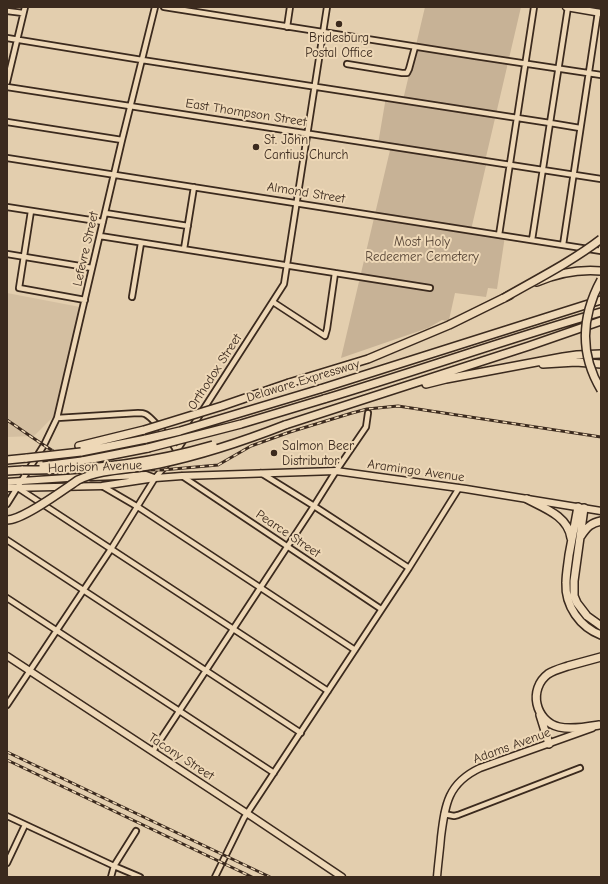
<!DOCTYPE html>
<html>
<head>
<meta charset="utf-8">
<style>
	body { margin:0 }
	#map { position:relative; width:608px; height:884px; overflow:hidden; background:#e3ceae; font-family:"Comic Neue",sans-serif }
	canvas { display:block }
	.frame { position:absolute; inset:0; border:8px solid #3b2a1e; pointer-events:none }
</style>
</head>
<body>
<div id="map">
<canvas width="608" height="884"></canvas>
<div class="frame"></div>
</div>
<script>
const c = document.querySelector('canvas').getContext('2d');
c.lineJoin = 'round';
function paint(path, color) {
  c.fillStyle = color;
  c.fill(path, 'evenodd');
}
function stroke(path, color, width, dash) {
  c.strokeStyle = color;
  c.lineWidth = width;
  c.lineCap = dash ? 'butt' : 'round';
  c.setLineDash(dash || []);
  c.stroke(path);
}
function write(font, color, halo, rows, align = 'center') {
  c.font = font + ' "Comic Neue",sans-serif';
  c.lineWidth = 4;
  c.setLineDash([]);
  c.textBaseline = 'middle';
  c.strokeStyle = halo;
  c.fillStyle = color;
  for (const [text, x, y, turn = 0] of rows) {
    c.save();
    c.translate(x, y);
    c.rotate((+turn || 0) * Math.PI / 180);
    c.textAlign = isNaN(turn) ? turn : align;
    if (halo) c.strokeText(text, 0, 0);
    c.fillText(text, 0, 0);
    c.restore();
  }
}
const built = new Path2D(`
	M7 293 80 307 53 417 34 436 7 437Z`);
const green = new Path2D(`
	M425 7H521L486 157 487 161 471 230 505 236 497 289 488 288 486 297 455 293 449 320 447 321 442 320 428 328 341 358 391 146 378 144 386 97 403 100Z`);
const minor = new Path2D(`
	M164 7 475 56 601 75
	M7 11 23 13
	M287 27 290 7
	M7 38 142 60 550 123 580 128
	M347 64 402 73H407L409 69 415 47
	M7 82 25 7
	M7 87 601 179
	M7 122 122 140
	M7 158 601 251V248
	M7 207 103 222
	M31 211 19 288 85 300
	M105 213 188 226
	M499 235 534 7
	M100 236 430 288
	M532 240 550 123 568 7
	M563 245 598 12
	M184 249 194 187
	M7 254 92 268
	M132 297 141 243
	M273 302 325 336 327 329 335 273
	M57 418 138 413C140 413 143 413 145 414 152 417 174 444 177 452
	M174 455 284 284 327 7
	M261 473 314 506 409 568
	M182 476 381 609
	M102 486 138 507 355 650
	M18 488 328 691
	M7 504 44 445 57 418 122 140 155 7
	M7 540 301 733
	M7 598 274 773
	M7 705 111 549 155 478 168 463
	M153 751 314 506 336 471 366 427 368 413
	M444 814 454 816 458 815 580 768
	M7 816 114 866 140 877
	M7 863 25 825
	M111 877 114 866 136 831
	M215 877 244 818 409 568 459 488`);
const major = new Path2D(`
	M566 7 601 13
	M91 477 146 475 154 478
	M7 482 82 477
	M7 488 102 486 155 478 182 476 336 471 466 489 601 511
	M7 656 254 818 342 877
	M437 877C438 864 440 850 441 837 445 804 448 783 480 768L592 728`);
const highway = new Path2D(`
	M537 282C558 273 578 269 601 271
	M543 364 576 362 601 364
	M289 383 368 359 449 325 510 295
	M426 384 446 379 563 357 577 355 601 354
	M320 389 601 300
	M324 399C417 371 508 339 601 312
	M285 425 529 346 601 321
	M79 446 144 430
	M81 452 146 439
	M7 460 27 458
	M82 461 148 448
	M7 471 23 470
	M527 499C544 508 568 516 571 538
	M578 507C575 523 572 539 569 555 568 564 566 574 566 583 565 606 580 627 601 635
	M584 508 574 581V596L577 603 587 616 601 626
	M581 536C587 527 591 523 601 521
	M540 715 549 744
	M599 725C587 727 572 730 559 727 535 721 528 689 548 674 554 670 562 668 568 666 579 663 590 660 601 657`);
const rail = new Path2D(`
	M7 420C37 440 73 470 110 472 127 473 144 469 162 470L218 465 251 446 290 432 352 413 367 409 398 406 601 437
	M7 752 270 877
	M7 760 252 877`);
const highwayBridge = new Path2D(`
	M601 280C581 317 579 353 601 390
	M504 298C537 279 571 262 601 239
	M144 430 222 406 289 383
	M146 439 180 431 320 389
	M148 448 241 424 324 399
	M27 458 81 452
	M43 466 82 461
	M23 470C88 471 151 463 213 445
	M7 520C23 520 63 490 78 480 103 468 132 470 159 464 202 455 244 441 285 425`);
const markers = [
	[339,24,4,"#3b2a1e"],
	[256,147,4,"#3b2a1e"],
	[274,453,4,"#3b2a1e"]
];
const poiNames = [
	["Bridesburg",339,38,"center"],
	["Postal Office",339,53,"center"],
	["St. John",264,140],
	["Cantius Church",264,155],
	["Salmon Beer",282,446],
	["Distributor",282,461]
];
const streetNames = [
	["East Thompson Street",246,113,9],
	["Almond Street",306,193,9],
	["Lefevre Street",86,249,-77],
	["Orthodox Street",215,372,-57],
	["Delaware Expressway",303,381,-17],
	["Harbison Avenue",95,467,-2],
	["Aramingo Avenue",416,471,8],
	["Pearce Street",288,534,34],
	["Adams Avenue",512,746,-20],
	["Tacony Street",181,757,33]
];
const parkNames = [
	["Most Holy",422,242],
	["Redeemer Cemetery",422,257]
];
paint(built, '#d4bfa1');
paint(green, '#c7b296');
stroke(minor, '#3b2a1e', 8);
stroke(major, '#3b2a1e', 9);
stroke(highway, '#3b2a1e', 10);
stroke(minor, '#eed8b7', 4.5);
stroke(major, '#eed8b7', 6);
stroke(highway, '#eed8b7', 7);
stroke(rail, '#3b2a1e', 3);
stroke(rail, '#eed8b7', 1.5, [4.5]);
stroke(highwayBridge, '#3b2a1e', 10, []);
stroke(highwayBridge, '#eed8b7', 7);
for (const [x, y, r, color] of markers) {
  const dot = new Path2D();
  dot.arc(x, y, r, 0, 2 * Math.PI);
  c.fillStyle = color;
  c.fill(dot);
  stroke(dot, '#eed8b7', 1.5);
}
write('13px', '#3b2a1e', '#eed8b7', poiNames, 'left');
write('13px', '#3b2a1e', '#eed8b7', streetNames);
write('13px', '#574536', '#eed8b7', parkNames);
</script>
</body>
</html>
